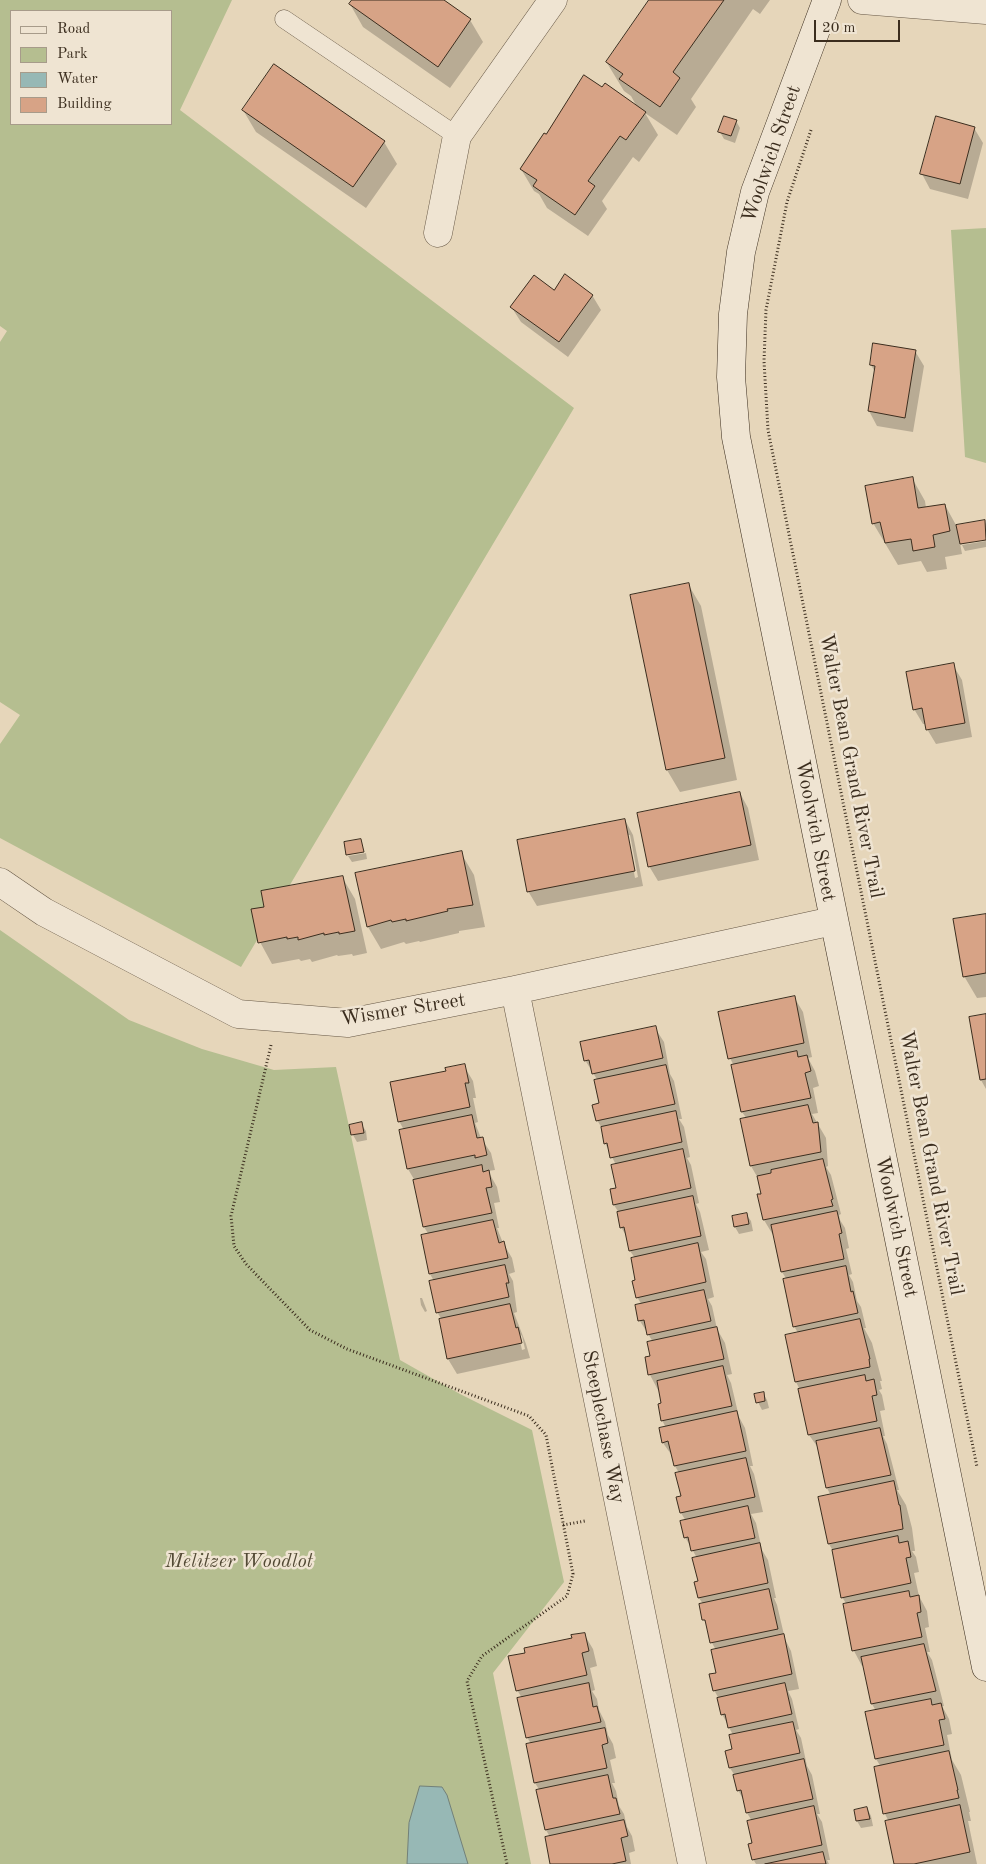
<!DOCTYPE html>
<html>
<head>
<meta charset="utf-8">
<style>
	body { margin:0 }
	#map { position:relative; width:986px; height:1864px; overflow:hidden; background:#e6d6ba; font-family:"Old Standard TT",serif }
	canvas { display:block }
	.legend { position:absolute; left:10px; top:10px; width:162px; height:115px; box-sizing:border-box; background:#efe4d2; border:1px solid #a79b8a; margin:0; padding:6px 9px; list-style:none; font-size:15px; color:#3b2d1e }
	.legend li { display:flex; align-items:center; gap:10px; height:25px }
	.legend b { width:25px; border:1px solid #a79b8a }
	.scale { position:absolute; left:814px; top:20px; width:86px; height:22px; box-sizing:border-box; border:2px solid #3b2d1e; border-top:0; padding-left:6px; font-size:15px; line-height:18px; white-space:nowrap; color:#3b2d1e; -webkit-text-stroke:4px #efe4d2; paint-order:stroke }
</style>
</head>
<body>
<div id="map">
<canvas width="986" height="1864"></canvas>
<ul class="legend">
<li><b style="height:6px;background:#efe4d2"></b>Road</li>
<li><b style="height:14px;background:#b5be90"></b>Park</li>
<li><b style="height:14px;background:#97b8b5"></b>Water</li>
<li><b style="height:14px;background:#d7a386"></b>Building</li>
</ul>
<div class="scale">20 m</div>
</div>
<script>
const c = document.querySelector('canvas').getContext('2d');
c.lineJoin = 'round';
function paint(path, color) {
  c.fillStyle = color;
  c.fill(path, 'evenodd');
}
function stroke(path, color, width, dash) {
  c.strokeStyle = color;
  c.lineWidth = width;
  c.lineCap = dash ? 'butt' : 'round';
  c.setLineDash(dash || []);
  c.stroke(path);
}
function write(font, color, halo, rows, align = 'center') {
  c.font = font + ' "Old Standard TT",serif';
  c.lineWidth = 5;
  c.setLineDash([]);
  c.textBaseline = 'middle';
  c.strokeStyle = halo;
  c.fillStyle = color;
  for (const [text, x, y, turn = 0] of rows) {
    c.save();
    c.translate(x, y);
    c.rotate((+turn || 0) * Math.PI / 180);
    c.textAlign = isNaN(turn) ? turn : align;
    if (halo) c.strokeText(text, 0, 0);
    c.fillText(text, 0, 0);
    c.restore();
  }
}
const green = new Path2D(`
	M0 0H232L180 110 574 408 241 967 0 838V744L20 715 0 702V342L7 331 0 326ZM11 11H171V124H11Z
	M986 228V463L965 457 951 230Z
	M0 930 129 1020 202 1049 274 1070 336 1067 400 1360 460 1394 532 1430 564 1582 493 1673 531 1864H0Z`);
const water = new Path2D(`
	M420 1786 442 1787 447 1795 468 1864H407L409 1823Z`);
const shadow = new Path2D(`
	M354 0H442L470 20 483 42 450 88 363 27 350 4Z
	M651 0H770L760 14 753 9 691 99 696 107 677 135 645 113 658 135 639 162 633 157 602 201 607 209 588 236 547 208 539 194 534 191 521 169 637 107 631 96 624 91 607 63Z
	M243 110 384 142 397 164 366 208 256 132Z
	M736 121 740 128 735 143 724 139 720 132Z
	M974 128 983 143 968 199 930 189 922 174Z
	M554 291 592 295 601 310 568 357 521 322 512 308Z
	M915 351 924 366 913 432 877 426 869 411 875 372 871 365Z
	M912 478 925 501 926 508 945 505 957 527 985 522 986 524V538L962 543V545L960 543 962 554 945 557 947 569 927 572 921 561 898 565 873 523Z
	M986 541V547L965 551 962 545Z
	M688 584 701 606 737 780 680 792 667 770Z
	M953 665 962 680 972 737 936 744 927 729 926 724H923L914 709Z
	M740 793 748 808 759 860 658 881 649 866Z
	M625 820 633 835 643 886 537 906 528 891ZM627 835H630L638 877 635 878Z
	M366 853 367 859 352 862 348 856Z
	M461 853 474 875 485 927 459 931V933L420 942 419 941 406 944 404 942 381 949 368 927 357 874Z
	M342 877 355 899 367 953 353 956 352 954 338 956 337 955 312 962 310 959 301 961 299 959 272 964 260 942 266 908Z
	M986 915V997L977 998 964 976Z
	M794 997 803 1012 812 1057 808 1058 815 1071 819 1086 813 1088 818 1113 812 1114 826 1138 828 1166 826 1167 831 1175 841 1214 839 1215 840 1220 845 1228 849 1248 846 1249 852 1274 849 1275 853 1282 857 1301 861 1307 866 1328H864L872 1343 882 1381H880L882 1389 879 1390 882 1395 885 1410 880 1411 885 1436H883L887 1444 899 1490H897L906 1505 912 1528 915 1551H912L916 1557 919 1572 914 1573 919 1596 927 1611 929 1627 925 1628 930 1652H927L932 1660 944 1706H942L949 1719 952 1734 947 1735 952 1760 961 1775 970 1812H969L971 1821H968L977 1864H895L889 1822 885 1814 875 1768 881 1767 876 1759V1711L872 1704 864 1665 862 1666 854 1651 844 1605H847L842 1597 833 1551 829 1544 831 1496 827 1488 819 1449 809 1435 800 1390 796 1382 787 1336 798 1333 794 1326 787 1280 782 1272 774 1234 773 1235 764 1220 759 1195H762L759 1180 751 1166 747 1119 742 1112 734 1066 730 1058Z
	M986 1015V1089L981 1080 970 1018Z
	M655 1028 664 1042 670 1074 674 1081 682 1119H679L684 1127 690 1157 687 1158 691 1165 699 1203 696 1204 700 1212 709 1250 701 1252 706 1259 714 1297 708 1299 712 1306 717 1329 725 1343 732 1374 727 1375 731 1383 739 1417 745 1428 753 1466H750L754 1474 763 1512 751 1514 756 1523 762 1550 768 1560 776 1598H774L777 1605 785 1639 791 1651 799 1689 788 1691 792 1699 799 1729 796 1730 801 1738 807 1766 812 1775 820 1814H817L822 1822 830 1860H827L829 1864H756L753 1859 752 1821 747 1813 744 1801 738 1790 735 1776 730 1768 733 1750V1735L722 1714 719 1699 714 1690 717 1674 716 1650 712 1643 708 1628 704 1620 703 1604 699 1598 696 1583 699 1582 697 1558 685 1537 686 1521 681 1513 682 1497 679 1473 675 1466 673 1457 663 1443 666 1428 662 1420 663 1404 660 1389 658 1390 650 1375 646 1358 652 1357 653 1342 640 1321 642 1305 637 1297 635 1258 630 1251 628 1239 621 1227 619 1213 614 1205 611 1190 617 1189 616 1165 605 1143 603 1130 597 1120 600 1104 598 1081 585 1060Z
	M464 1066 473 1081 476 1098H473L478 1122 475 1123 481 1138 491 1153 495 1170 488 1171 497 1187 500 1202 494 1203 499 1228H497L503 1243 512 1258 515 1272 509 1274 513 1281 517 1312 514 1313 526 1344 530 1358 457 1374 448 1359 442 1320 437 1312 434 1281 430 1274 422 1236 429 1235 424 1227 415 1181 408 1169 400 1131 404 1130 399 1121 447 1072ZM518 1332 522 1336 525 1349 522 1350Z
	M361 1124 366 1131 367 1140 357 1142 353 1135Z
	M746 1214 751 1221 753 1231 739 1234 735 1227Z
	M420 1298H422L427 1311 425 1312 421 1305Z
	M763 1393 767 1400 769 1408 762 1410 758 1402Z
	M584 1634 593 1649 597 1666 590 1668 595 1690 592 1691 597 1699 599 1710 605 1722 608 1735 613 1744 616 1758 610 1760 615 1783H612L616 1791 619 1806 624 1814 627 1827 632 1836 635 1851 629 1853 631 1864H552L550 1837 546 1830 540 1791 535 1783 527 1745 531 1744 527 1737 522 1698 517 1690 527 1654Z
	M867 1808 871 1816 873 1826 861 1828 857 1821 855 1811Z`);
const building = new Path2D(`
	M352 0H444L471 19 438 67 349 4Z
	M649 0H724L673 72 680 78 660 107 619 79 623 74 606 62Z
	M274 64 385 141 353 187 242 110Z
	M584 75 602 87 605 83 646 112 626 140 620 136 588 181 595 186 575 215 533 186 537 180 520 169 544 133 546 134Z
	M724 116 737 120 731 136 718 132Z
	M936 116 975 127 960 184 920 174Z
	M565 274 593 295 559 342 510 307 534 275 554 290Z
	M873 343 916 350 905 418 868 411 875 366 870 365Z
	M913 477 918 508 945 504 950 531 933 535 935 547 913 551 911 539 885 543 880 522 872 524 865 486Z
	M985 520 986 540 960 544 956 525Z
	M689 583 725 758 666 770 630 595Z
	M954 663 965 723 926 730 922 708 913 710 906 672Z
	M740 792 751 845 648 867 637 813Z
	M625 819 635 871 527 892 517 840Z
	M361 839 364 852 346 855 344 842Z
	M462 851 473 905 447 909 448 911 406 921V919L392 922 391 920 367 927 355 873Z
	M343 876 355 931 339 934V932L324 935V933L298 940V937L287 939V937L258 943 251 909 264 907 261 891Z
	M986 914V973L963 977 953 919Z
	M795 996 804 1043 728 1059 718 1012Z
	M986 1014V1079L980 1080 969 1017Z
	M656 1026 663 1058 592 1074 589 1060 584 1061 580 1042Z
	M797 1051 798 1057 807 1055 811 1071 805 1073 811 1098 741 1112 731 1065Z
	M465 1064 469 1083H465L470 1107 398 1122 390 1082 446 1071 445 1068Z
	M666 1065 675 1104 596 1121 592 1105 599 1103 594 1080Z
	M808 1105 813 1123 818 1122 821 1152 750 1166 740 1119Z
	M676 1111 682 1142 610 1158 607 1143 604 1144 601 1127Z
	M472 1115 477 1138 483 1137 487 1155 475 1158V1155L407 1169 399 1130Z
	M362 1122 364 1133 351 1135 349 1125Z
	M683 1149 691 1188 613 1205 610 1189 616 1188 611 1165Z
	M823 1159 833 1199 831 1200 833 1206 763 1220 757 1194H761L757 1176 771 1173V1170Z
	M482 1165 483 1172 489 1170 492 1187 486 1188 492 1213 423 1227 413 1180Z
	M693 1196 701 1236 629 1251 624 1227 620 1228 617 1212Z
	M837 1211 842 1233 839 1234 844 1259 781 1272 771 1225Z
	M747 1213 749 1224 734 1227 732 1216Z
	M493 1220 499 1243 504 1241 508 1258 429 1274 421 1235Z
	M698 1243 706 1282 636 1298 632 1281 635 1280 631 1258Z
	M505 1265 509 1283H506L509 1297 436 1313 429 1281Z
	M846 1266 851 1292 853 1291 858 1313 793 1327 783 1279Z
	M704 1290 711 1321 647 1335 644 1320 638 1321 635 1305Z
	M510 1304 516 1328 518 1327 522 1343 447 1359 439 1319Z
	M860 1319 870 1359H869L870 1367 795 1382 785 1335Z
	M717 1327 724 1359 648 1375 645 1357 650 1356 647 1342Z
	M723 1366 732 1406 661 1421 658 1404 661 1403 657 1381Z
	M865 1375 866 1381 874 1379 877 1395 872 1396 877 1421 808 1435 798 1389Z
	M764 1392 765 1401 756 1403 754 1394Z
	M737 1411 746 1451 674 1466 668 1441 662 1443 659 1428Z
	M880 1428 891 1475 826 1488 816 1441Z
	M746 1458 755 1497 680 1513 676 1497 681 1496 675 1473Z
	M894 1481 899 1505H900L903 1529 828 1544 818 1497Z
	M748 1506 755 1538 691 1551 688 1537 684 1538 680 1521Z
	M898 1536 899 1543 908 1541 911 1557 906 1558 911 1583 841 1598 832 1550Z
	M760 1543 768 1583 698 1598 694 1582 698 1581 692 1558Z
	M769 1589 778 1629 710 1643 705 1620H702L699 1604Z
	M909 1591 910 1597 919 1595 921 1612 917 1613 922 1637 852 1651 843 1604Z
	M585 1633 589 1651 582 1653 587 1675 516 1691 508 1656 525 1653 524 1648 572 1638 571 1635Z
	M784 1634 792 1674 713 1691 709 1674 716 1673 711 1650Z
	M924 1644 936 1691 871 1704 861 1657Z
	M589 1683 593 1707 597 1706 601 1722 526 1738 517 1698Z
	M785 1683 792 1714 728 1728 725 1714 721 1715 717 1698Z
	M931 1699 932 1705 941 1703 945 1719 939 1720 944 1745 875 1759 865 1712Z
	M793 1722 800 1753 729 1768 725 1751 732 1749 729 1735Z
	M605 1728 608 1743 602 1745 607 1768 534 1783 526 1744Z
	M949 1751 958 1790H957L959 1798 883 1814 874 1767Z
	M804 1759 813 1799 746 1813 741 1790 737 1791 733 1775Z
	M608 1775 613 1798H616L620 1814 545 1830 536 1790Z
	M960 1805 970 1852 914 1864H894L885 1821Z
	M814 1806 822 1845 752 1860 748 1844 752 1843 747 1821Z
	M867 1807 870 1819 856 1821 854 1810Z
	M624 1820 628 1836 621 1838 626 1861 612 1864H550L545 1837Z
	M823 1852 826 1864H765Z`);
const path = new Path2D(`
	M811 130 787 202 766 310 764 361 768 430 977 1467
	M271 1045 231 1216 234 1246 246 1264 310 1330 347 1349 529 1416 546 1435 573 1574 567 1596 482 1656 467 1681 507 1864
	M563 1525 585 1521`);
const lane = new Path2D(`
	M284 19 457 136`);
const street = new Path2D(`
	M862 0 986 10
	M438 233 457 136 553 0
	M0 882 44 912 238 1014 348 1023 515 990 833 921
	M515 990 692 1864`);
const secondary = new Path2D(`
	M827 0 755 192 741 252 733 314 731 377 736 437 986 1667`);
const streetNames = [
	["Woolwich Street",772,154,-71],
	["Walter Bean Grand River Trail",851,766,79],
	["Woolwich Street",815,831,79],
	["Wismer Street",403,1010,-9],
	["Walter Bean Grand River Trail",931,1163,79],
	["Woolwich Street",896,1227,78],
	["Steeplechase Way",603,1427,79]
];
const parkNames = [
	["Melitzer Woodlot",239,1562]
];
paint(green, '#b5be90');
paint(water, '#97b8b5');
stroke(water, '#728079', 1);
paint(shadow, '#0003');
paint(building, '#d7a386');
stroke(building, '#3b2d1e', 1);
stroke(lane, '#665745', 19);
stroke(street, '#665745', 29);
stroke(secondary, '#3b2d1e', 29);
stroke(path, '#3b2d1e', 3, [1, 2.5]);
stroke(lane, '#efe4d2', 18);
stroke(street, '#efe4d2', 28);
stroke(secondary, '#efe4d2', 28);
write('20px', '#3b2d1e', '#efe4d2', streetNames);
write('italic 20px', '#534a35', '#efe4d2', parkNames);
</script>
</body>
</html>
